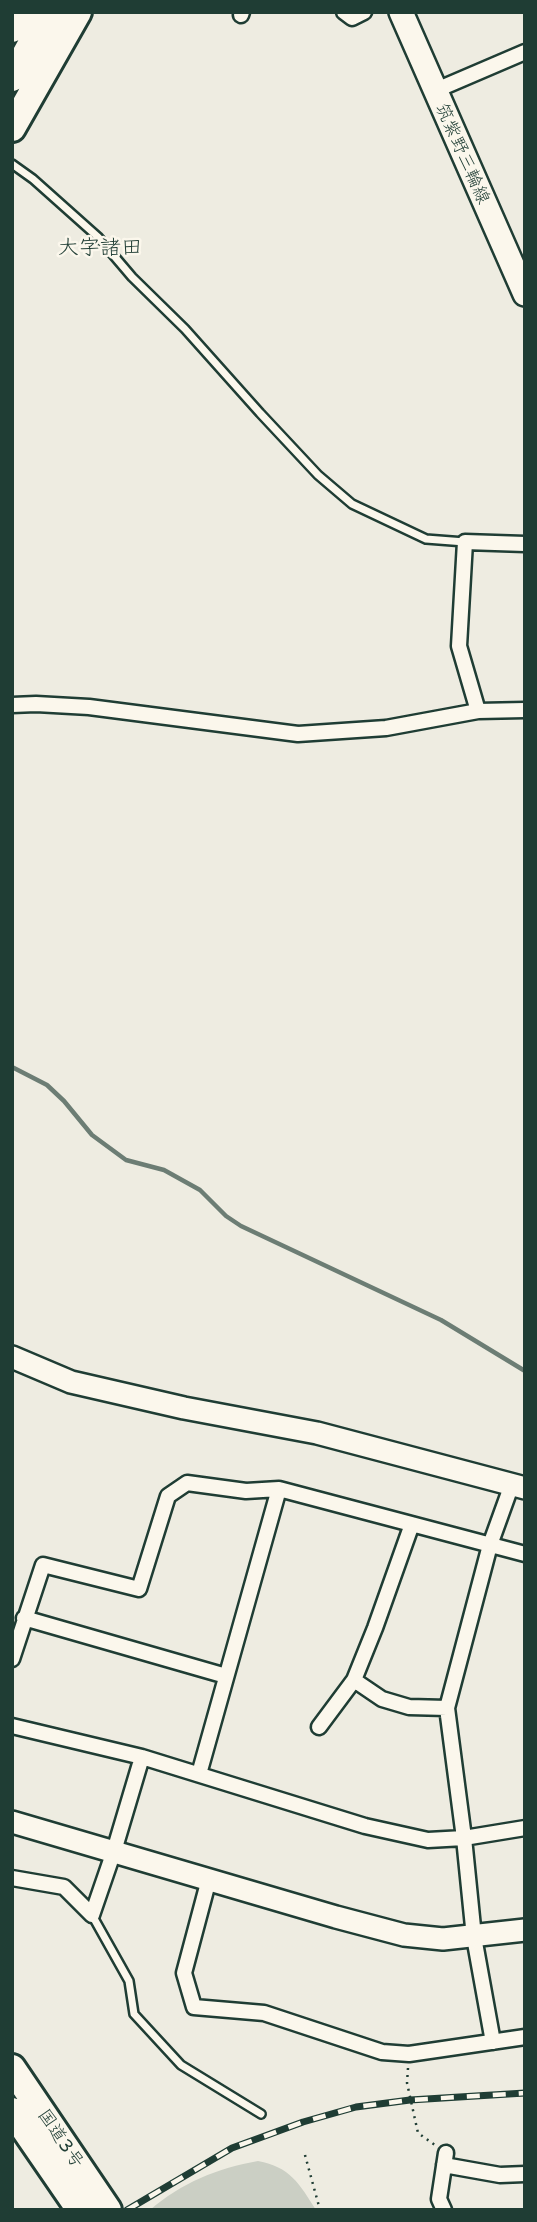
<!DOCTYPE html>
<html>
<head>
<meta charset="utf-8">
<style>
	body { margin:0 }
	#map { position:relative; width:537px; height:2222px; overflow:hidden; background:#eeece1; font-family:"Shantell Sans",sans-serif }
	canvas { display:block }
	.frame { position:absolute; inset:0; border:14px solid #1f3d34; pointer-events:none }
</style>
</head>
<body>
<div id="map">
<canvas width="537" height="2222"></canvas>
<div class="frame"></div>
</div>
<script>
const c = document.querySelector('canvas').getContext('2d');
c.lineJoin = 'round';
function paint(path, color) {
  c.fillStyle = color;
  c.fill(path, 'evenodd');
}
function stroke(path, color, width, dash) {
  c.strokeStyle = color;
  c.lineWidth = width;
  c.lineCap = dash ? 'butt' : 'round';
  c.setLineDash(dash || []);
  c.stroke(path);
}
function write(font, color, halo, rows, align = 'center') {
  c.font = font + ' "Shantell Sans","Klee One",sans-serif';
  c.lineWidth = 5;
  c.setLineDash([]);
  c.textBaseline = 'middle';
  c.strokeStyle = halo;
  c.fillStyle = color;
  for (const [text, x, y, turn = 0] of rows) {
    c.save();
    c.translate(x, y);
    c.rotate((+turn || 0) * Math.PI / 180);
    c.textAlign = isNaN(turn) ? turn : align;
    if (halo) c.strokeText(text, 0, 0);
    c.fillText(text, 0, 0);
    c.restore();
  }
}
const green = new Path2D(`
	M258 2161C290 2167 299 2183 316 2210H150C181 2183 218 2168 258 2161Z`);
const stream = new Path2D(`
	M12 1067 47 1085 64 1101 92 1135 126 1160 164 1170 200 1190 226 1216 241 1226 441 1320 525 1371`);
const path = new Path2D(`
	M408 2068 407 2083 418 2133 435 2145
	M305 2155 320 2210`);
const lane = new Path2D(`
	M12 164 33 179 98 237 132 277 185 329 260 413 318 475 352 504 426 539 465 542
	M92 1915 129 1981 134 2014 181 2065 261 2114`);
const street = new Path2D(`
	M344 12 352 18 364 12
	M241 15 242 12
	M434 91 525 52
	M12 705 36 704 89 707 298 734 386 728 478 711 525 710
	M478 711 459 646 465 542 525 544
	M24 1618 226 1676
	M12 1659 43 1565 139 1589 168 1496 187 1483 246 1491 279 1489 525 1554
	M354 1680 382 1699 409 1707 447 1708
	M12 1726 142 1757 365 1826 428 1840 464 1838 525 1828
	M319 1727 354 1680 375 1628 412 1524
	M199 1774 279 1489
	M12 1878 64 1887 92 1915 114 1851 142 1757
	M209 1879 184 1973 194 2007 264 2013 382 2052 409 2054 525 2037
	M493 2042 474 1937 464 1838 447 1708 490 1545 512 1484
	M444 2165 500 2175 525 2174
	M444 2210 439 2199 446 2153`);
const secondary = new Path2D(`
	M12 1357 71 1382 184 1408 317 1433 525 1488
	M12 1822 336 1917 404 1935 443 1939 525 1930`);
const primary = new Path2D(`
	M401 12 525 294`);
const highway = new Path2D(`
	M12 29 22 12
	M12 78 49 12
	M12 128 78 12
	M12 2068 108 2210
	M12 2111 80 2210`);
const rail = new Path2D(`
	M127 2210 232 2148 303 2122 356 2107 410 2100 525 2093`);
const streetNames = [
	["筑紫野三輪線",462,154,66],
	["国道3号",60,2139,56]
];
const quarterNames = [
	["大字諸田",100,249]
];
paint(green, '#cbcfc4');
stroke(stream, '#6c7d74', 4.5);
stroke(lane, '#1f3d34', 12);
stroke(street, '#1f3d34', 19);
stroke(secondary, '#1f3d34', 26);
stroke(primary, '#1f3d34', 28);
stroke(highway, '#1f3d34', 32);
stroke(path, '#1f3d34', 2.5, [2, 5]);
stroke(lane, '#fbf7ec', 7);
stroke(street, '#fbf7ec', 14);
stroke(secondary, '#fbf7ec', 21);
stroke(primary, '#fbf7ec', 23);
stroke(highway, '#fbf7ec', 26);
stroke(rail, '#1f3d34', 7);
stroke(rail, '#fbf7ec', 4.5, [13]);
write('18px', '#1f3d34', '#fbf7ec', streetNames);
write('21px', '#1f3d34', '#fbf7ec', quarterNames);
</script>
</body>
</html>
